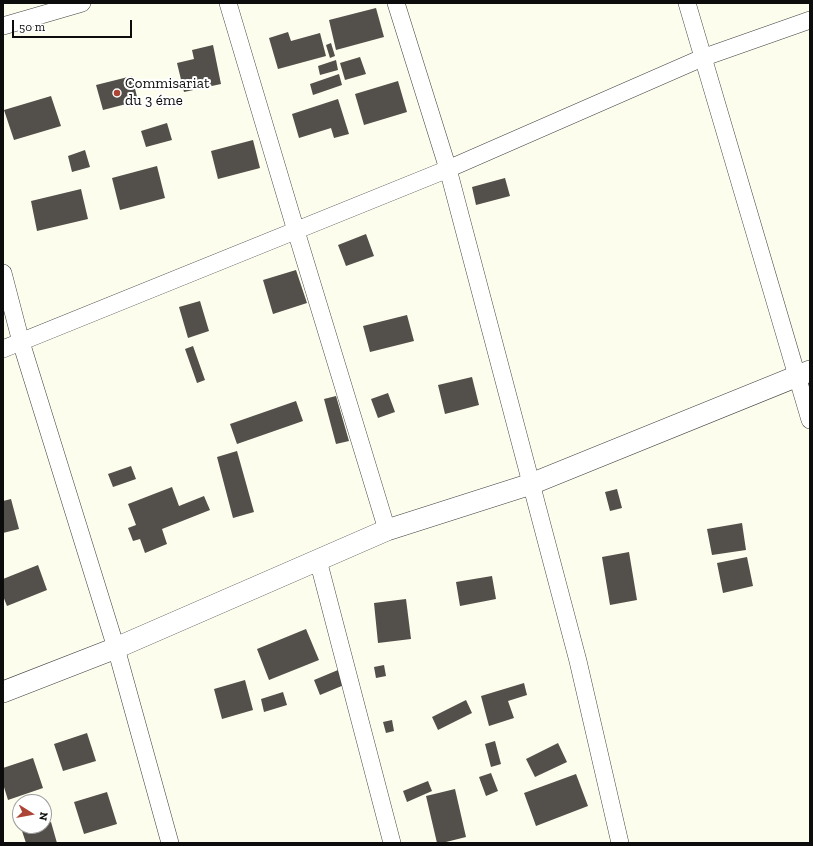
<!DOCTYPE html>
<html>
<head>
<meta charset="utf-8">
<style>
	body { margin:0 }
	#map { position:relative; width:813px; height:846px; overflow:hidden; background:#fdfded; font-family:"Zilla Slab",serif }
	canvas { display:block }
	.frame { position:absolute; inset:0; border:4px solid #0c0c0c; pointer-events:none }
	.north { position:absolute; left:12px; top:794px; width:40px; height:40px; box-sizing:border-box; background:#fff; border:1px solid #9e9e9e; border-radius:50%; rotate:101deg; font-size:11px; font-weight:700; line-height:16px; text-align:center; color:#0c0c0c }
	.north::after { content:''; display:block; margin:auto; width:14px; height:18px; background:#ab4535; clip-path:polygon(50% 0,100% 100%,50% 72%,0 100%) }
	.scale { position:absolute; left:12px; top:20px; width:120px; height:18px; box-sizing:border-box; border:2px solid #0c0c0c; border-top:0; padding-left:5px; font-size:12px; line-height:14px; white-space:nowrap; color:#0c0c0c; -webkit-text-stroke:3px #fff; paint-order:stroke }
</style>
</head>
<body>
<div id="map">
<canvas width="813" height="846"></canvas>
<div class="frame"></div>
<div class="north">N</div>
<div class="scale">50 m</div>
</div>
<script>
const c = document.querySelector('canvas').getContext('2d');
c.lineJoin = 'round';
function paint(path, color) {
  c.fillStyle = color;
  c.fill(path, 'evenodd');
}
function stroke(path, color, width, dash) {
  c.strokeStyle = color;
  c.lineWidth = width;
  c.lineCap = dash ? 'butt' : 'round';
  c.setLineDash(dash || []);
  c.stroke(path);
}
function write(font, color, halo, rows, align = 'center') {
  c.font = font + ' "Zilla Slab",serif';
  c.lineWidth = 4;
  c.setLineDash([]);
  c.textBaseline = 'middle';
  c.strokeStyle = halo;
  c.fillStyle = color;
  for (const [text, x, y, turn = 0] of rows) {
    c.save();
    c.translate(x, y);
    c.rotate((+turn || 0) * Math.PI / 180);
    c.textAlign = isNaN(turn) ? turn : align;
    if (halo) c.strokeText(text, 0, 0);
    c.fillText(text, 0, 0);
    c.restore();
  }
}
const building = new Path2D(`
	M376 8 384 37 336 50 329 20Z
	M288 32 291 41 320 33 326 56 278 69 269 38Z
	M331 43 335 56 330 58 326 45Z
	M213 45 221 84 184 92 177 63 194 59 192 50Z
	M360 57 366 74 345 80 340 63Z
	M336 60 338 70 320 75 318 66Z
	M339 74 342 85 313 95 310 84Z
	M132 76 138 101 103 110 96 85Z
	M398 81 407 112 364 125 355 94Z
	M51 96 61 126 14 140 4 110Z
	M338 99 349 134 334 138 331 128 299 138 292 114Z
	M167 123 172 140 146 147 141 131Z
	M253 140 260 168 218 179 211 151Z
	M85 150 90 167 72 172 68 156Z
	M157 166 165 198 120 210 112 178Z
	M505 178 510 196 476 205 472 187Z
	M81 189 88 219 37 231 31 201Z
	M366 234 374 256 346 266 338 245Z
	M296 270 307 303 273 314 263 280Z
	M200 301 209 331 188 338 179 307Z
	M407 315 414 341 370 352 363 326Z
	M193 346 205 380 197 383 185 349Z
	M472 377 479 405 445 414 438 385Z
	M388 393 395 412 378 418 371 399Z
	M336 396 349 441 336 444 324 399Z
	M296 401 303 421 237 444 230 424Z
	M237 451 254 512 233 518 217 457Z
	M131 466 136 479 113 487 108 474Z
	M172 487 179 506 204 496 210 510 162 529 167 544 145 553 140 539 133 541 128 528 136 525 128 504Z
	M617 489 622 508 610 511 605 492Z
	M11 499 19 529 3 533V501Z
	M742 523 746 550 712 555 707 529Z
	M629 552 637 600 610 605 602 557Z
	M747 557 753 586 723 593 717 563Z
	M38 565 47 590 7 606 3 596V579Z
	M492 576 496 599 460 606 456 582Z
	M406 599 411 639 378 643 374 603Z
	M306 629 319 660 269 680 257 649Z
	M384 665 386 676 376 678 374 667Z
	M338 670 344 685 320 695 314 680Z
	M245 680 253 710 222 719 214 689Z
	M524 683 527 695 508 701 514 718 489 726 481 696Z
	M283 692 287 705 264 712 261 699Z
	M466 700 472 713 438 730 432 717Z
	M392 720 394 731 386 733 383 722Z
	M87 733 96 761 63 771 54 744Z
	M495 741 501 764 491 767 485 744Z
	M558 743 567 762 535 777 526 759Z
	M33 758 43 788 8 800 3 784V768Z
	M491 773 498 791 486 796 479 777Z
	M576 774 588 806 536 826 524 793Z
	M428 781 432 791 407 802 403 791Z
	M455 789 466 837 442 843H437L426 796Z
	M107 792 117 824 84 834 74 802Z
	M51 822 57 843H26L22 831 38 826H44V824Z`);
const minor = new Path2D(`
	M228 3 296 231 387 530
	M396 3 448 169 578 661 620 843
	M687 3 810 420
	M3 26 82 3
	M3 273 21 342 116 648 170 843
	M3 349 448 169 702 58 810 20
	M318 560 392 843`);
const tertiary = new Path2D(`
	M3 692 116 648 387 530 531 484 810 371`);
const markers = [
	[117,93,4,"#ab4535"]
];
const poiNames = [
	["Commisariat",125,84],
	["du 3 éme",125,101]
];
paint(building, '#534f4a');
stroke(minor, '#3f3f3f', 18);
stroke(tertiary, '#3f3f3f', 22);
stroke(minor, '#fff', 17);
stroke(tertiary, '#fff', 21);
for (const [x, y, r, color] of markers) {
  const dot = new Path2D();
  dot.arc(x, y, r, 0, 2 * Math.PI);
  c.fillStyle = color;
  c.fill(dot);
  stroke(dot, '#fff', 1.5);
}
write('15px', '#0c0c0c', '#fff', poiNames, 'left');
</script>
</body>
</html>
